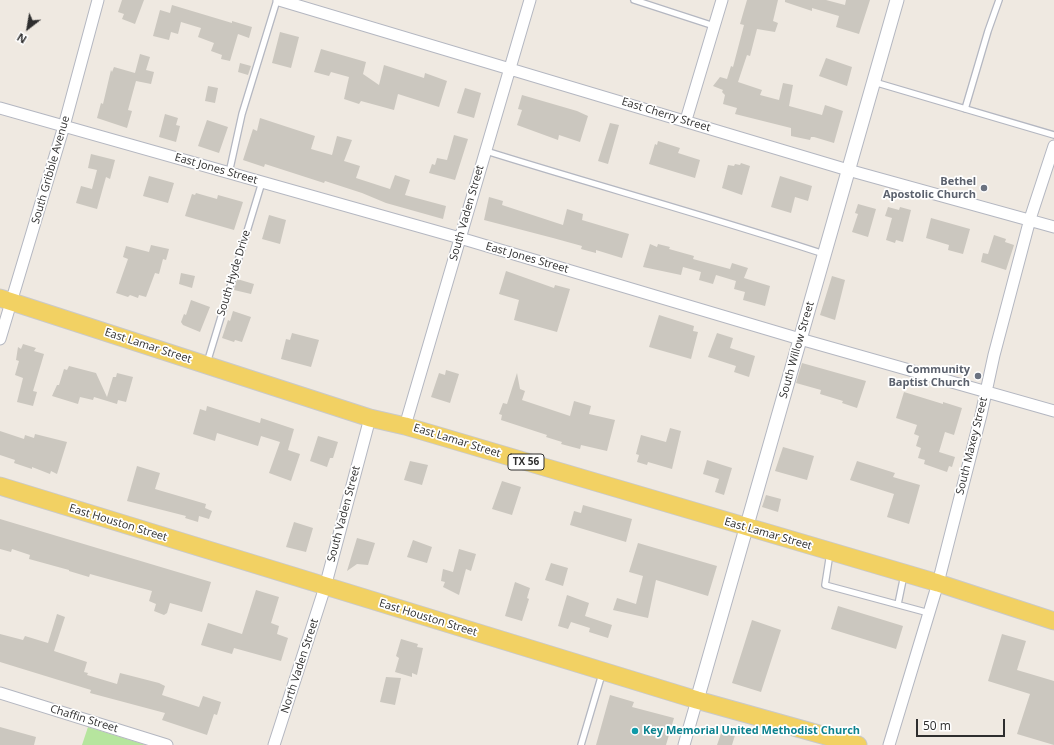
<!DOCTYPE html>
<html>
<head>
<meta charset="utf-8">
<style>
	body { margin:0 }
	#map { position:relative; width:1054px; height:745px; overflow:hidden; background:#efe9e1; font-family:"Open Sans",sans-serif }
	canvas { display:block }
	.north { position:absolute; left:8px; top:8px; width:40px; height:40px; -webkit-text-stroke:3px #fff; paint-order:stroke; rotate:211deg; font-size:11px; font-weight:700; line-height:16px; text-align:center; color:#2e2e2e }
	.north::after { content:''; display:block; margin:auto; width:14px; height:18px; background:#2e2e2e; clip-path:polygon(50% 0,100% 100%,50% 72%,0 100%) }
	.scale { position:absolute; left:916px; top:719px; width:89px; height:18px; box-sizing:border-box; border:2px solid #2e2e2e; border-top:0; padding-left:5px; font-size:12px; line-height:14px; white-space:nowrap; color:#2e2e2e; -webkit-text-stroke:3px #fff; paint-order:stroke }
</style>
</head>
<body>
<div id="map">
<canvas width="1054" height="745"></canvas>
<div class="north">N</div>
<div class="scale">50 m</div>
</div>
<script>
const c = document.querySelector('canvas').getContext('2d');
c.lineJoin = 'round';
function paint(path, color) {
  c.fillStyle = color;
  c.fill(path, 'evenodd');
}
function stroke(path, color, width, dash) {
  c.strokeStyle = color;
  c.lineWidth = width;
  c.lineCap = dash ? 'butt' : 'round';
  c.setLineDash(dash || []);
  c.stroke(path);
}
function write(font, color, halo, rows, align = 'center') {
  c.font = font + ' "Open Sans",sans-serif';
  c.lineWidth = 3.5;
  c.setLineDash([]);
  c.textBaseline = 'middle';
  c.strokeStyle = halo;
  c.fillStyle = color;
  for (const [text, x, y, turn = 0] of rows) {
    c.save();
    c.translate(x, y);
    c.rotate((+turn || 0) * Math.PI / 180);
    c.textAlign = isNaN(turn) ? turn : align;
    if (halo) c.strokeText(text, 0, 0);
    c.fillText(text, 0, 0);
    c.restore();
  }
}
const green = new Path2D(`
	M88 727 146 745H82Z`);
const building = new Path2D(`
	M122 0H144L135 24 122 19 124 14 118 12Z
	M747 0H778L773 21 778 23 775 32 757 29 750 56 747 55 738 82 762 90 760 95 779 100 783 83 793 85 789 106 822 115 825 105 843 111 834 143 814 137H811L810 140 791 136V128L735 114 737 108 723 104 725 95 722 92 723 90 713 86 720 77 727 79 731 66 733 67 744 25 740 24Z
	M785 0H826L845 5 846 0H870L859 34 836 27 839 16 812 8V11L785 2Z
	M172 5 232 23V21L252 27 249 38 238 34 230 61 221 59 222 55 211 51 214 43 198 37 201 28 181 22 178 34 171 32 169 40 153 36 160 10 170 13Z
	M280 32 299 37 291 68 272 63Z
	M321 49 366 62 363 74 379 85 384 65 424 78 425 73 447 81 439 107 398 94 394 110 361 101 359 104 344 99 349 77 331 72 329 76 314 72Z
	M140 54 150 57 146 70 154 72 151 84 136 81 128 110 132 111 127 128 97 118 101 103 103 104 111 70 112 72 114 67 135 73Z
	M826 58 852 67 847 86 819 76Z
	M240 63 251 66 248 75 238 72Z
	M208 86 218 88 215 103 205 101Z
	M465 88 481 93 474 118 457 113Z
	M522 95 577 111 588 116 580 142 559 135 558 140 517 125 522 110 518 109Z
	M165 114 178 118 176 125 180 126 176 142 159 137Z
	M260 118 315 136 311 149 332 155 337 136 352 140 344 161 360 166 356 178 390 189 395 175 410 180 405 195 446 206 443 219 386 203 362 193 325 181 324 183 265 164 264 167 243 160 253 129 257 131Z
	M207 120 228 127 219 153 198 146Z
	M610 123 619 125 608 164 598 161Z
	M454 135 468 139 455 180 429 173 432 164 435 165 437 158 447 160Z
	M658 141 680 148 678 153 700 160 695 178 649 164 655 144 657 145Z
	M91 154 115 160 110 179 106 177 97 209 76 203 81 186 92 189 97 170 88 168Z
	M741 163 750 166 742 195 722 188 728 165 734 166 735 164 740 165Z
	M149 176 174 183 168 203 143 196Z
	M780 176 812 186 808 201 795 197 791 213 771 207Z
	M196 193 217 199 218 195 243 202 234 230 185 216 192 194 195 195Z
	M489 197 503 201 502 205 563 225 567 209 583 214 582 220 629 234 622 258 596 250V253L581 249 582 246 553 238 484 220Z
	M858 204 876 209 868 237 852 232 858 214 855 213Z
	M888 207 899 210 900 207 911 210 903 242 896 240 895 243 886 240 892 218 885 216Z
	M269 215 286 220 280 244 262 239Z
	M931 218 970 229 963 254 948 250 949 245 926 238Z
	M994 235 1006 239 1005 242 1014 245 1006 270 981 262 983 253 988 254Z
	M650 244 657 247 658 244 670 247 669 249 694 256 693 259 730 269 732 263 748 268 744 278 770 286 765 306 743 300 745 292 734 289 736 281 716 275 713 284 699 280 701 272 683 267 681 275 643 267Z
	M151 245 169 249 166 260 163 259 159 274 155 273 146 297 139 295 138 298 130 295 128 297 116 293 128 259 123 257 126 246 149 252Z
	M506 271 554 288 555 285 570 289 557 332 514 320 519 300 499 294Z
	M181 273 195 276 192 288 179 284Z
	M832 276 845 280 835 320 820 315Z
	M237 279 254 284 251 294 234 290Z
	M191 300 210 307 200 332 183 325 181 322 184 314 186 315Z
	M233 311 251 317 242 342 235 340 234 342 222 338 228 320 230 321Z
	M659 315 694 326 693 331 698 332 691 359 649 347Z
	M292 333 319 340 311 367 281 359 286 339 290 340Z
	M717 333 733 338 730 348 755 356 749 377 734 372 736 366 708 357Z
	M23 344 36 348 34 351 44 354 33 391 37 392 33 406 17 402 23 378 15 375 19 361 16 360 18 347 21 349Z
	M802 363 866 381 857 408 842 403 843 401 820 394 821 390 796 383Z
	M69 366 96 373 107 397 113 377H116L117 373 133 377 126 402 118 400 117 404 94 397 93 400 80 397 78 404 52 396 57 385H59L64 369 67 370Z
	M446 370 459 374 450 403 431 397 439 373 445 375Z
	M517 373 520 389 525 391 522 400 570 416 574 401 591 406 589 414 615 420 607 451 581 445 580 449 561 444 562 442 546 437 547 435 501 420 502 415 499 414 503 403 507 404Z
	M904 392 943 404V402L962 408 954 435 945 432 939 452 955 457 952 467 949 466 947 472 924 464 925 460 918 458 921 448 916 446 919 436 914 434 917 425 896 418Z
	M207 406 260 423 261 418 294 429 288 450 300 454 291 481 269 473 280 442 261 436 258 446 217 433 215 441 193 434 200 409 206 411Z
	M670 428 681 431 672 469 648 462 647 465 637 462 639 455 636 454 641 435 666 442Z
	M0 431 24 439 25 435 34 438 35 434 67 442 57 474 51 471 50 474 32 467V469L14 463 15 460 0 455Z
	M318 436 338 442 333 458H330L327 467 310 461Z
	M783 447 814 456 807 480 775 471Z
	M707 460 732 468 724 495 715 492 719 479 703 474Z
	M410 461 428 465 422 485 404 480Z
	M857 461 895 473 893 477 920 485 909 524 887 517 894 494 850 480Z
	M137 466 160 473 155 489 206 504 205 508 212 511 209 519 199 516 198 522 185 518 186 516 127 501Z
	M502 481 521 487 512 515 492 509Z
	M766 495 781 499 778 512 762 507Z
	M583 505 632 519 626 542 570 525 574 511 581 513Z
	M0 519 211 582 202 612 170 603 167 613 164 615 154 611 156 604 149 601 152 591 90 574 89 577 69 571V570L29 559 30 555 12 549 11 552 0 549Z
	M294 522 313 528 306 552 286 547Z
	M357 538 375 543 368 565 357 564 347 571Z
	M413 540 432 547 427 563 407 557Z
	M638 543 717 566 708 596 656 580 648 618 613 610 617 598 636 604 643 576 629 572Z
	M459 549 476 554 471 571 466 569 459 595 443 587 445 582 441 581 443 569 453 572Z
	M551 563 568 568 563 586 545 580Z
	M515 582 530 588 527 598 529 599 522 621 505 616Z
	M256 590 279 597 271 623 279 626 277 634 288 638 281 661 234 648 232 654 201 645 208 623 242 634Z
	M567 595 589 603 585 616 612 625 608 638 589 632 590 628 571 622 568 629 558 626Z
	M838 606 903 626 896 649 831 629Z
	M57 614 65 617 54 651 87 662 84 672 88 673 87 675 117 684 120 673 159 683 165 686 162 695 199 707 203 696 221 702 217 715 214 714 207 735 162 720 165 713 90 693 91 690 0 662V634L23 640 25 636 48 643Z
	M752 620 781 630 761 692 732 683Z
	M1002 634 1026 641 1017 670 1054 681V745L1017 734 1030 694 988 681Z
	M401 639 418 644 417 647 423 648 417 675 412 673V677L395 672 399 658 396 656Z
	M386 677 401 678 395 705 380 702Z
	M610 695 634 702 632 707 674 718 666 745H596Z
	M0 727 36 737 34 745H0Z
	M723 728 736 732 732 745H717Z`);
const service = new Path2D(`
	M634 0 714 26
	M874 82 1054 135
	M965 109 988 31 999 0
	M486 151C598 186 712 217 824 254
	M229 173 242 114 277 0
	M207 363 262 182
	M830 553 825 585 929 613
	M898 604 904 575
	M581 745 602 674`);
const minor = new Path2D(`
	M279 0 848 170 1054 227
	M0 108 460 238 800 339 1054 411
	M686 120 722 0
	M0 339 64 126 98 0
	M405 426 530 0
	M0 693 167 745
	M274 745 325 587 370 418
	M684 745 697 700
	M889 745 938 583 981 415 994 355 1030 219 1054 146`);
const tertiary = new Path2D(`
	M697 700 897 0`);
const primary = new Path2D(`
	M0 298 370 418 405 426 938 583 1054 621
	M0 486 697 700 858 745`);
const markers = [
	[984,188,4,"#6b7280"],
	[978,376,4,"#6b7280"],
	[635,731,4,"#0f9aa8"]
];
const shields = [
	[526,462,36]
];
const shieldNames = [
	["TX 56",526,462]
];
const streetNames = [
	["East Cherry Street",666,115,17],
	["East Jones Street",216,169,16],
	["South Gribble Avenue",51,170,-74],
	["South Vaden Street",467,213,-74],
	["East Jones Street",527,258,16],
	["South Hyde Drive",234,273,-73],
	["East Lamar Street",148,346,18],
	["South Willow Street",797,350,-74],
	["East Lamar Street",457,441,17],
	["South Maxey Street",972,446,-76],
	["South Vaden Street",344,514,-75],
	["East Houston Street",118,523,17],
	["East Lamar Street",768,534,16],
	["East Houston Street",428,618,17],
	["North Vaden Street",300,666,-72],
	["Chaffin Street",84,719,17]
];
const worshipNames = [
	["Bethel",976,182],
	["Apostolic Church",976,195],
	["Community",970,370],
	["Baptist Church",970,383]
];
const cultureNames = [
	["Key Memorial United Methodist Church",643,731]
];
paint(green, '#b6e59e');
paint(building, '#cbc7bf');
stroke(service, '#b4b7c1', 8);
stroke(minor, '#b4b7c1', 13);
stroke(tertiary, '#b4b7c1', 15);
stroke(primary, '#c9c9c9', 19);
stroke(service, '#fff', 5.5);
stroke(minor, '#fff', 11);
stroke(tertiary, '#fff', 13);
stroke(primary, '#f2d163', 17);
for (const [x, y, r, color] of markers) {
  const dot = new Path2D();
  dot.arc(x, y, r, 0, 2 * Math.PI);
  c.fillStyle = color;
  c.fill(dot);
  stroke(dot, '#fff', 1.5);
}
for (const [x, y, w] of shields) {
  const box = new Path2D();
  box.roundRect(x - w / 2, y - 8, w, 16, 3);
  c.fillStyle = '#fff';
  c.fill(box);
  stroke(box, '#2e2e2e', 1);
}
write('bold 10px', '#2e2e2e', null, shieldNames);
write('11px', '#2e2e2e', '#fff', streetNames);
write('bold 11px', '#5b616d', '#fff', worshipNames, 'right');
write('bold 11px', '#0d838f', '#fff', cultureNames, 'left');
</script>
</body>
</html>
